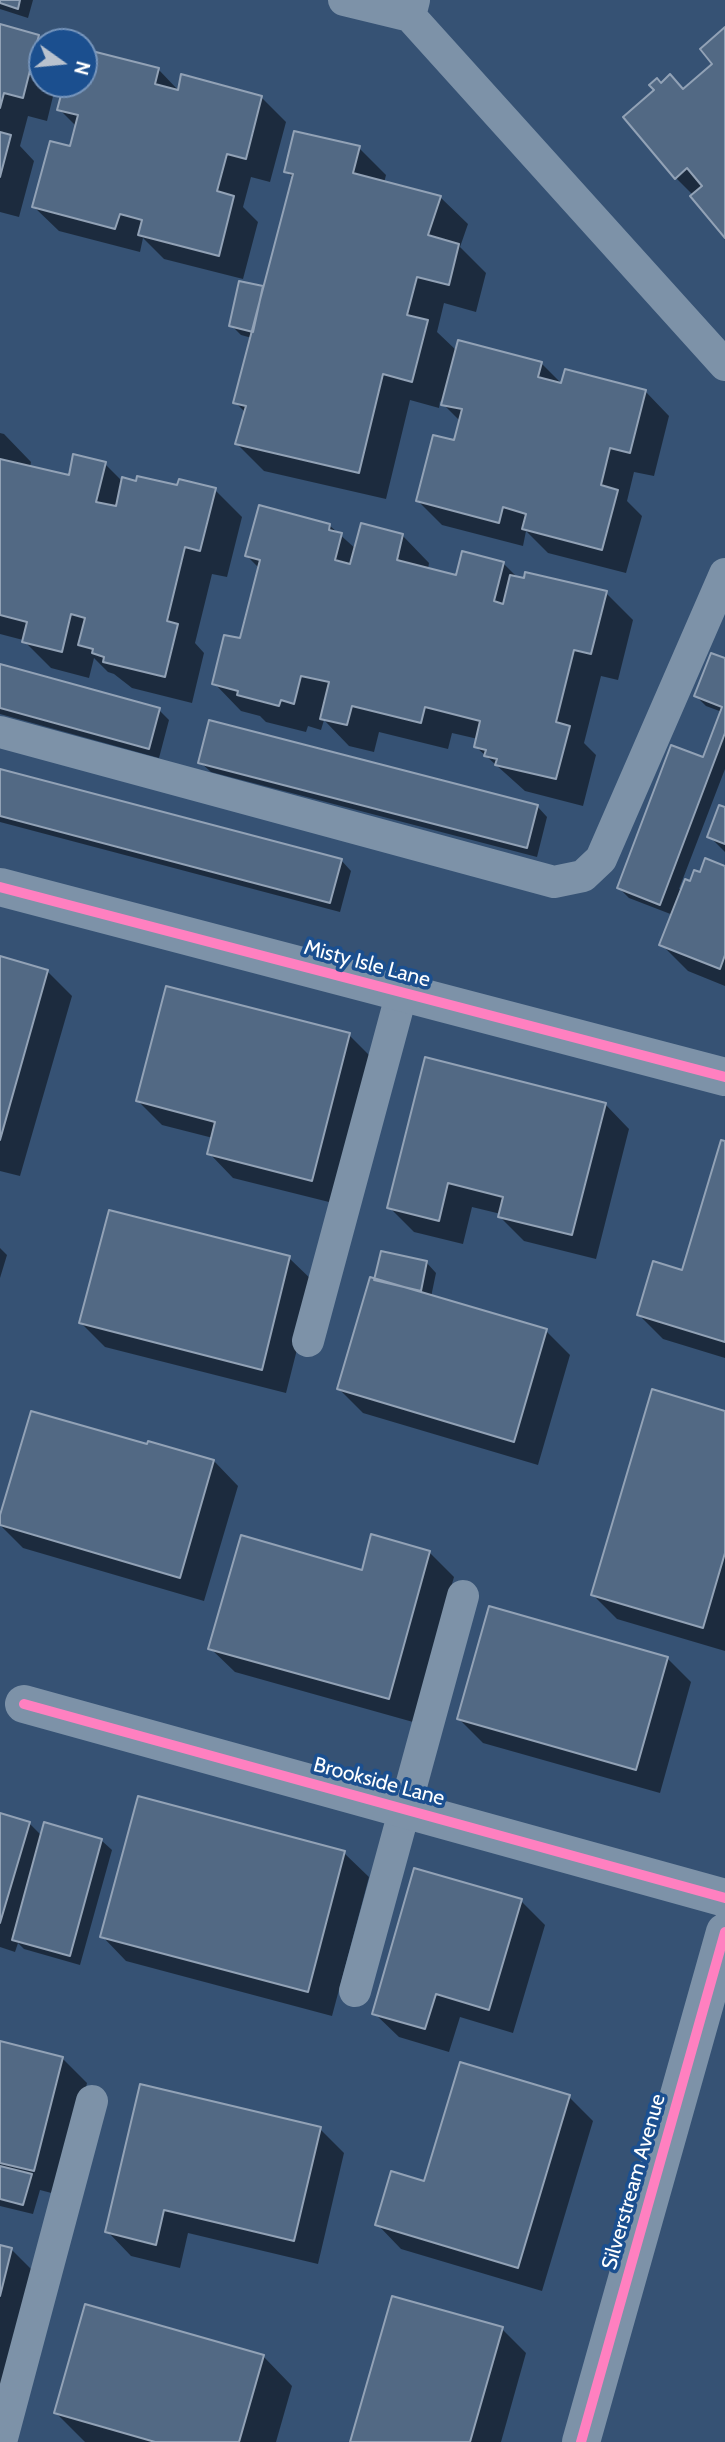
<!DOCTYPE html>
<html>
<head>
<meta charset="utf-8">
<style>
	body { margin:0 }
	#map { position:relative; width:725px; height:2442px; overflow:hidden; background:#365274; font-family:Cabin,sans-serif }
	canvas { display:block }
	.north { position:absolute; left:28px; top:28px; width:70px; height:70px; box-sizing:border-box; background:#1b4f8f; border:2px solid #7695bc; border-radius:50%; rotate:105deg; font-size:19px; font-weight:700; line-height:28px; text-align:center; color:#fff }
	.north::after { content:''; display:block; margin:auto; width:24px; height:32px; background:#b9c2ce; clip-path:polygon(50% 0,100% 100%,50% 72%,0 100%) }
</style>
</head>
<body>
<div id="map">
<canvas width="725" height="2442"></canvas>
<div class="north">N</div>
</div>
<script>
const c = document.querySelector('canvas').getContext('2d');
c.lineJoin = 'round';
function paint(path, color) {
  c.fillStyle = color;
  c.fill(path, 'evenodd');
}
function stroke(path, color, width, dash) {
  c.strokeStyle = color;
  c.lineWidth = width;
  c.lineCap = dash ? 'butt' : 'round';
  c.setLineDash(dash || []);
  c.stroke(path);
}
function write(font, color, halo, rows, align = 'center') {
  c.font = font + ' Cabin,sans-serif';
  c.lineWidth = 7;
  c.setLineDash([]);
  c.textBaseline = 'middle';
  c.strokeStyle = halo;
  c.fillStyle = color;
  for (const [text, x, y, turn = 0] of rows) {
    c.save();
    c.translate(x, y);
    c.rotate((+turn || 0) * Math.PI / 180);
    c.textAlign = isNaN(turn) ? turn : align;
    if (halo) c.strokeText(text, 0, 0);
    c.fillText(text, 0, 0);
    c.restore();
  }
}
const shadow = new Path2D(`
	M0 0H33L28 18 0 9Z
	M0 26 38 36 44 42H42V84H56L47 121 28 116 20 146 34 161 19 217 0 212Z
	M725 29V235L694 196 676 178 661 85 684 91 714 65Z
	M84 51 159 70 179 91 261 97 286 122 270 182 251 177 243 207 258 222 243 279 164 259 143 238 140 252 59 231 34 207 71 148 77 127 59 109 66 84H84Z
	M359 148 386 175 384 183 440 197 468 224 460 247 486 273 476 312 444 303 437 332 457 351 459 342 542 364 562 384 645 391 669 416 654 476 634 472 627 501 642 516 626 573 548 553 526 531 523 546 442 525 418 501 455 442 461 422 440 401 439 408 410 400 386 499 264 471 237 444 246 413 235 402 252 338 241 335 231 325 262 288 265 290 294 179 286 171Z
	M0 433 4 434 31 462 30 467 70 477 105 464 123 482 215 490 242 517 227 577 212 574 195 643 204 653 192 703 132 688 114 674 108 672 94 658 89 678 51 668 23 640 0 634Z
	M329 525 356 549 402 535 429 563 428 569 457 577 503 563 518 578 606 593 633 620 618 680 601 676 584 743 596 755 583 806 525 791 476 747 478 739 452 733 448 749 379 732 374 752 349 746 324 720 321 730 308 726 306 732 266 722 260 716 241 711 214 683 241 640 259 568 247 556Z
	M725 660V769L679 889 682 890 701 874 725 868V986L688 971 661 944 673 915 629 898 619 888 704 759 722 712 706 706 696 696Z
	M0 666 159 710 169 720 159 758 0 714Z
	M200 762 537 806 547 817 537 857 211 772Z
	M0 770 341 860 351 871 340 912 0 822Z
	M725 809V852L709 836Z
	M0 958 47 971 72 996 20 1176 0 1171Z
	M349 1035 373 1059 337 1204 233 1178 209 1153 213 1138 162 1125 138 1101Z
	M605 1104 629 1129 596 1259 524 1241 500 1217 501 1214 472 1207 463 1244 414 1232 389 1207Z
	M725 1143V1358L663 1339 639 1315 683 1272Z
	M0 1248 7 1255 0 1278Z
	M289 1258 314 1282 286 1393 105 1347 81 1323Z
	M426 1262 436 1273 431 1297 546 1331 570 1355 538 1465 363 1413 339 1389 371 1280Z
	M725 1413V1651L617 1619 593 1595Z
	M148 1446 214 1461 238 1486 204 1601 23 1548 0 1525V1521Z
	M373 1536 430 1553 454 1577 413 1722 235 1672 210 1648 363 1572Z
	M667 1658 691 1682 660 1793 483 1743 459 1719Z
	M0 1815 29 1823 42 1836 101 1840 112 1850 80 1965 24 1949 18 1943 15 1952 0 1947Z
	M344 1853 369 1877 332 2016 126 1961 102 1936Z
	M521 1901 545 1925 513 2033 460 2017 449 2052 399 2037 374 2013Z
	M0 2043 62 2058 87 2083 59 2195 40 2190 33 2214 0 2206Z
	M569 2097 593 2121 542 2291 401 2249 377 2224 425 2183Z
	M320 2129 344 2153 318 2264 188 2233 180 2268 131 2256 107 2231Z
	M0 2246 11 2249 41 2279 0 2423Z
	M502 2329 526 2353 501 2442H352Z
	M263 2356 292 2386 276 2442H85L56 2413Z`);
const building = new Path2D(`
	M0 0H20L18 9 0 3Z
	M0 24 39 35 23 98 4 93 0 108Z
	M725 27V238L690 196 702 186 687 168 675 179 623 117 654 90 649 85 657 78 661 83 670 74 683 89 712 64 700 49Z
	M84 49 159 68 155 84 178 90 181 74 262 96 246 159 227 154 217 191 234 196 219 256 138 235 142 220 120 214 115 229 32 207 50 141 70 146 78 115 57 110 64 84H84Z
	M294 131 360 146 353 173 441 196 428 235 459 244 449 285 417 277 407 315 428 320 412 382 383 374 359 473 235 444 246 406 233 403 293 174 284 172Z
	M0 132 11 135 0 177Z
	M239 281 263 286 253 332 229 326Z
	M458 340 542 362 538 377 561 383 565 369 646 390 630 453 610 448 601 485 618 490 602 550 522 529 526 514 503 507 499 523 416 501 433 435 454 440 462 409 441 405Z
	M73 454 106 462 96 502 116 506 122 477 136 481 137 476 177 485 179 479 216 488 200 551 185 547 167 621 178 624 165 677 103 662 104 657 92 653 93 649 78 645 85 618 71 614 62 652 22 642 27 622 0 615V459L69 475Z
	M259 505 330 524 329 530 342 533 335 560 350 564 361 523 403 534 397 560 456 575 462 551 504 562 494 601 503 604 510 575 524 578 525 572 607 591 591 654 574 650 556 722 570 726 556 779 495 765 497 759 484 756 486 750 474 747 480 721 425 707 421 723 352 706 347 725 320 719 329 682 301 676 294 704 281 700 279 706 237 695 238 691 212 684 224 635 240 638 260 560 245 556Z
	M711 653 725 658V733L660 905 617 888 671 745 703 757 722 707 694 696Z
	M0 664 160 708 149 749 0 708Z
	M209 720 538 805 527 848 198 763Z
	M0 769 342 859 330 903 0 816Z
	M719 805 725 807V844L707 837Z
	M705 858 725 866V955L720 969 659 945 685 879 690 881 694 870 700 872Z
	M0 956 48 970 0 1140Z
	M166 986 350 1033 312 1181 207 1154 215 1122 136 1101Z
	M425 1057 606 1103 572 1235 498 1217 503 1197 448 1183 439 1221 387 1208Z
	M721 1140 725 1141V1342L637 1315 653 1261 682 1270Z
	M109 1210 290 1256 262 1370 79 1323Z
	M381 1251 427 1261 421 1291 374 1280Z
	M370 1277 547 1329 514 1442 337 1389Z
	M652 1389 725 1411V1553L703 1628 591 1595Z
	M31 1411 147 1444 148 1441 214 1460 180 1578 0 1525V1515Z
	M371 1534 430 1551 389 1699 208 1649 241 1535 362 1570Z
	M489 1606 668 1657 636 1770 457 1719Z
	M138 1796 345 1851 308 1992 100 1937Z
	M0 1813 30 1822 0 1923Z
	M44 1822 102 1839 70 1956 12 1940Z
	M414 1868 522 1899 489 2010 436 1994 425 2029 372 2014Z
	M0 2041 63 2057 34 2171 0 2163Z
	M460 2062 570 2095 518 2268 375 2225 391 2171 424 2181Z
	M140 2084 321 2127 294 2241 164 2210 156 2245 105 2232Z
	M0 2166 32 2174 23 2205 0 2199Z
	M0 2245 12 2248 0 2296Z
	M392 2296 503 2327 470 2442H350Z
	M85 2304 264 2355 239 2442H155L54 2413Z`);
const lane = new Path2D(`
	M344 0 410 16
	M414 0 410 16 725 365
	M0 732 554 882 583 876 601 859 725 574
	M308 1341 402 992
	M355 1991 463 1596
	M1 2442 92 2101`);
const street = new Path2D(`
	M0 887 725 1077
	M24 1704 725 1898
	M581 2442 725 1932`);
const cycleway = new Path2D(`
	M0 887 725 1077
	M24 1704 725 1898
	M581 2442 725 1932`);
const streetNames = [
	["Misty Isle Lane",367,964,15],
	["Brookside Lane",379,1782,15],
	["Silverstream Avenue",634,2182,-74]
];
paint(shadow, '#0007');
paint(building, '#526984');
stroke(building, '#92a2b6', 2);
stroke(lane, '#7d92a8', 32);
stroke(street, '#7d92a8', 38);
stroke(cycleway, '#ff80c0', 10);
write('21px', '#fff', '#1b4f8f', streetNames);
</script>
</body>
</html>
